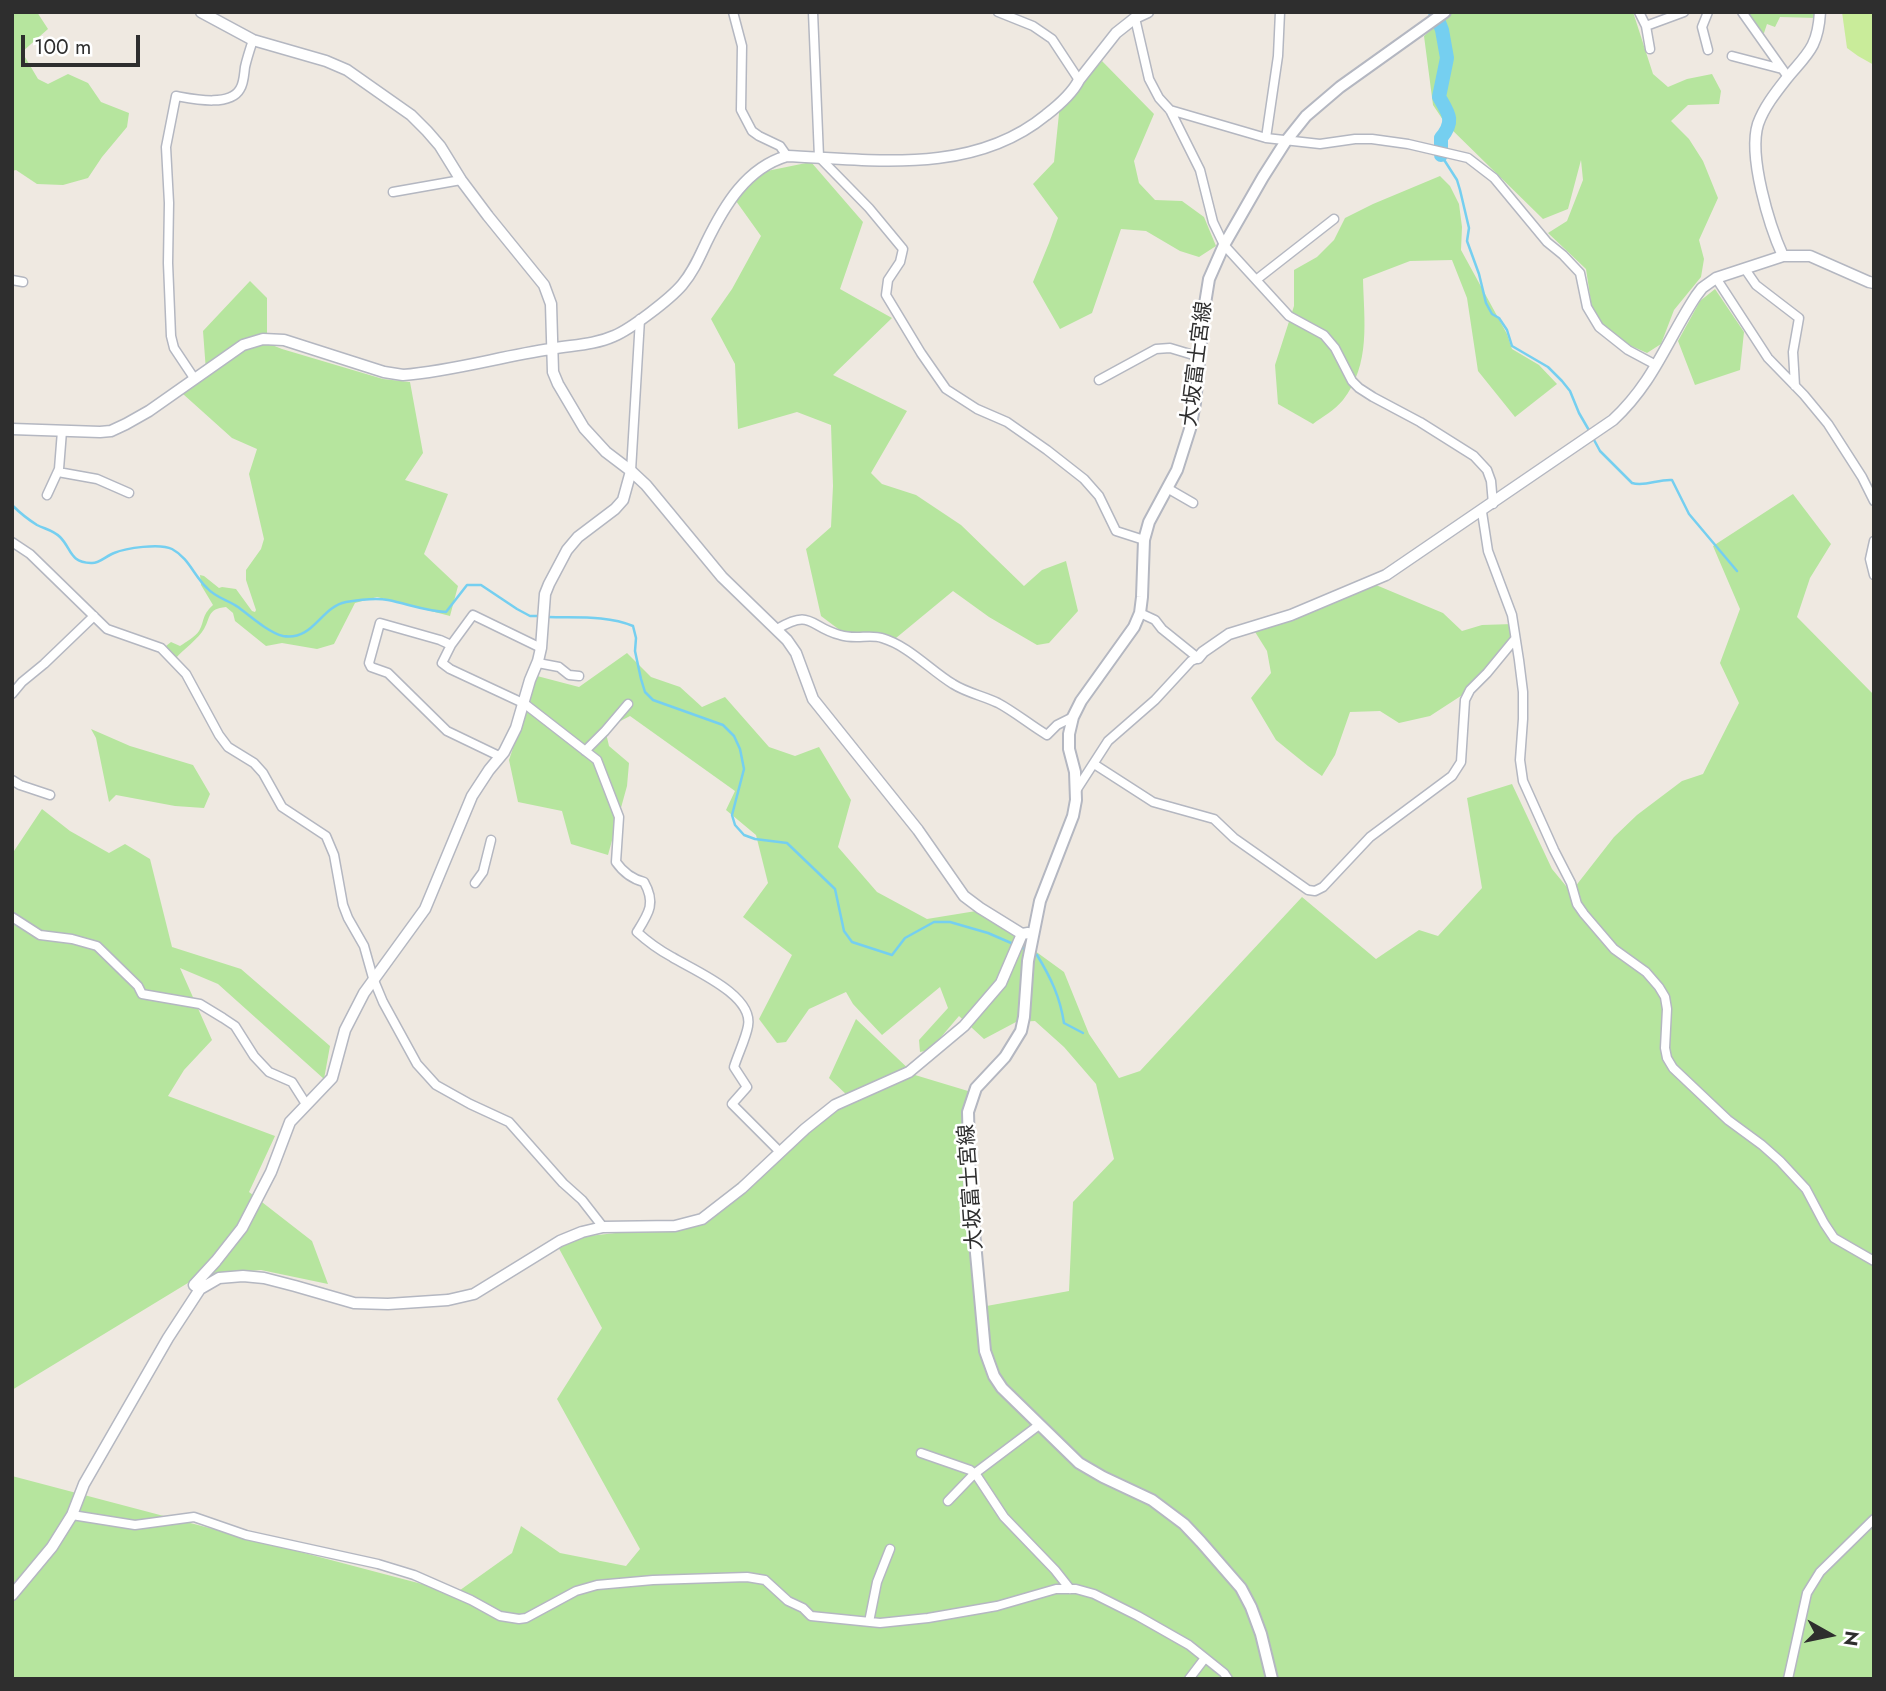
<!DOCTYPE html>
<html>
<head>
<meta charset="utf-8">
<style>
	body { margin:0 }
	#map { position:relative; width:1886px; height:1691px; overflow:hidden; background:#efe9e1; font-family:Jost,sans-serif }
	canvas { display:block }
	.frame { position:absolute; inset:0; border:14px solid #2e2e2e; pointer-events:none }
	.north { position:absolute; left:1795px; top:1600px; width:70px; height:70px; -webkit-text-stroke:5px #fff; paint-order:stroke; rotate:99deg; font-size:19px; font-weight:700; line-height:28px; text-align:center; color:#2e2e2e }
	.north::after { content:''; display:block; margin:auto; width:24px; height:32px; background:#2e2e2e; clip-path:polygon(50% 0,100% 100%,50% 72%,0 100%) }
	.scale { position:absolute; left:21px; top:35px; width:119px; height:32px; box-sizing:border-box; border:4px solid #2e2e2e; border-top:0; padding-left:9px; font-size:21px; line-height:24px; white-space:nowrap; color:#2e2e2e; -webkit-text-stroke:5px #fff; paint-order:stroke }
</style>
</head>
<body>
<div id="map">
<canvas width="1886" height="1691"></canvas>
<div class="frame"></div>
<div class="north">N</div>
<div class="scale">100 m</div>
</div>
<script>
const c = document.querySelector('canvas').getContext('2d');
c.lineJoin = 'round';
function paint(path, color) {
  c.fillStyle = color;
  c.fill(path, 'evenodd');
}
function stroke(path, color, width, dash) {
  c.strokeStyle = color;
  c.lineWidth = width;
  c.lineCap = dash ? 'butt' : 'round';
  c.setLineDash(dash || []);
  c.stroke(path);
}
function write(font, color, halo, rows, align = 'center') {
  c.font = font + ' Jost,"Noto Sans JP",sans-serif';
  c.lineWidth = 5;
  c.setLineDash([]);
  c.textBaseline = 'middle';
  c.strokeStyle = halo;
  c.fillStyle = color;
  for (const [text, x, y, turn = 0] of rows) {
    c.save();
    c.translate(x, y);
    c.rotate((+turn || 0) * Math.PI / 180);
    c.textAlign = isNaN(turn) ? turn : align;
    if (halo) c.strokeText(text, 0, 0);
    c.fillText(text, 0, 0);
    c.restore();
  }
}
const green = new Path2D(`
	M12 12H37L48 29 22 52 38 79 48 84 68 74 88 83 101 102 129 113 127 127 102 157 88 178 63 185 37 184 16 170 12 171Z
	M1452 12H1633L1653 74 1668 87 1687 79 1712 74 1721 91 1719 104 1688 105 1671 121 1689 139 1703 161 1718 198 1699 240 1704 259 1701 277 1674 310 1661 344 1647 353 1629 345 1601 324 1592 309 1586 269 1548 233 1567 221 1583 180 1581 160 1568 209 1543 219 1445 123 1433 105 1424 36Z
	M1743 12H1817V18L1780 17 1775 27 1767 24 1764 33 1761 34Z
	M1102 61 1154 114 1134 161 1139 183 1155 200 1182 201 1204 217 1216 246 1199 257 1180 251 1146 231 1121 229 1092 313 1060 329 1033 282 1049 243 1058 218 1033 184 1054 162 1060 104Z
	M811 162 863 222 840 289 892 318 833 375 907 411 871 473 882 484 916 495 961 525 1024 586 1042 570 1066 561 1078 611 1049 643 1037 645 989 617 953 591 896 638 849 637 821 616 806 549 831 527 833 486 831 425 797 412 738 429 735 364 711 319 732 289 761 236 736 201 762 172Z
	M1440 176 1450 186 1459 204 1462 227 1461 250 1507 334 1512 349 1539 365 1557 384 1515 417 1478 371 1467 298 1452 260 1410 261 1363 279C1364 321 1371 364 1343 400 1335 410 1322 417 1313 424L1278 404 1275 365 1294 306V270L1317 257 1334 240 1345 218 1373 204Z
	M250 281 267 298V343L282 349 383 379 410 382 423 453 405 480 448 494 424 554 458 586 450 616 377 597 355 603 334 644 317 649 282 643 266 646 235 621 233 613 226 607C207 609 211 617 204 629 199 638 183 650 176 658L167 650 166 646 171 642 180 646C186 642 195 637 199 631 205 621 201 616 213 605L201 585 200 575 204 576 219 588 222 587 236 589 252 611 255 612 256 610 246 580V570L261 549 264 539 249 474 257 449 232 438 183 394 206 371 203 331Z
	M1715 289 1744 332 1740 370 1695 385 1678 341 1700 301Z
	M1793 494 1831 544 1810 578 1797 617 1874 695V1679H12V1476L456 1593 512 1553 521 1526 560 1553 626 1566 640 1549 557 1399 602 1328 556 1243 589 1236 686 1225 809 1126 849 1097 829 1078 856 1019 915 1075 968 1091 981 1307 1069 1291 1073 1202 1114 1159 1096 1084 1064 1047 1035 1021 1016 1022 984 1039 959 1016 930 1050 920 1052 919 1040 948 1008 940 987 882 1035 853 1004 846 992 809 1009 786 1042 777 1043 759 1019 792 955 743 917 768 883 756 835 726 810 735 791 630 716 605 729 609 746 629 763 627 786 608 855 571 844 562 811 518 802 509 760 537 676 579 687 627 653 651 677 680 687 702 707 725 697 769 747 795 756 819 747 851 800 838 847 877 892 927 919 976 911 994 917 1013 935 1064 972 1089 1034 1119 1078 1140 1071 1302 897 1376 959 1419 930 1438 936 1482 888 1467 798 1512 784 1552 869 1571 892 1614 837 1637 815 1682 781 1703 774 1739 703 1720 663 1740 609 1713 546Z
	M1376 585 1443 613 1462 631 1482 625 1513 624 1515 639 1470 690 1430 716 1399 723 1380 711 1350 712 1335 755 1322 776 1308 766 1276 740 1251 698 1271 673 1267 651 1252 627Z
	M91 729 130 746 193 765 210 794 204 808 175 806 116 795 109 802 96 738Z
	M42 809 70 831 109 853 125 844 150 859 172 947 241 969 330 1046 324 1079 218 984 180 968 212 1040 184 1070 168 1096 275 1136 249 1192 312 1241 328 1284 261 1270 201 1275 12 1390V854Z`);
const pitch = new Path2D(`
	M1842 12H1874V65L1858 56 1847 48Z`);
const stream = new Path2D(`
	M1441 155 1457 180 1460 190 1469 228 1467 241 1479 274 1486 303 1492 314 1499 318 1507 330 1512 346 1548 367 1562 381 1570 391 1579 413 1590 432
	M1593 438 1600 451 1632 483C1645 487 1658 479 1672 480L1689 514 1737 571
	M12 505C19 512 29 520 37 525 45 529 53 530 60 537 72 549 69 562 91 563 99 564 106 556 114 553 126 548 160 543 172 549 189 558 194 576 207 588 216 598 228 600 238 607 250 616 269 633 283 636 314 641 320 607 346 602 358 600 377 598 388 600 408 604 426 611 446 612L467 585H481L517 609 530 616H541
	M548 617C576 618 607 615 633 626L636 638 635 651 641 679 645 692 653 700 723 725 734 736 740 749 744 769 732 815 735 825 744 835 755 839 787 843 835 889 844 931 852 942 892 955 905 938 934 922H950L988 933 1025 949
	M1034 954 1037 955C1051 978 1060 997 1064 1023L1083 1033`);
const river = new Path2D(`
	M1435 12 1442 30 1447 58 1439 97C1449 114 1455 121 1441 138V155`);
const minor = new Path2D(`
	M733 12 742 46 741 110 752 131 759 136 780 146 787 156
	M813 12 819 157 869 208 903 249 900 262 888 280 886 295 921 353 946 389 977 409 1007 422 1047 450 1084 479 1099 496 1116 531 1144 540
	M998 12 1033 26 1052 39 1079 80
	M1639 12 1646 26 1650 49
	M1708 12 1702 27 1708 50
	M1742 12 1788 77
	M1135 18 1149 79 1159 98 1170 110 1200 170 1213 222 1224 245 1289 316 1324 335 1335 348 1352 381 1359 388 1373 397 1420 422 1474 456 1487 470 1491 481 1493 504
	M1646 26 1684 12
	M1732 56 1782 69
	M1170 110 1266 138 1320 144 1355 139H1372L1408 144 1468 158 1494 178 1547 242 1563 255 1580 273 1587 307 1599 327 1628 350 1656 365
	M1266 138 1278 56 1280 12
	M393 192 461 180
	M1745 269 1756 285 1799 318 1793 352 1795 386
	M1716 278 1768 358 1804 395 1828 424 1862 477 1874 501
	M12 280 23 282
	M1256 280 1334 219
	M194 378 174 348 171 336 168 263 169 203 166 147 176 96C193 99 230 107 240 89 244 83 244 74 245 67 247 58 250 49 253 40
	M1099 380 1156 349 1170 348 1200 357
	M631 471 640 319
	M58 472 97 479 129 493
	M1167 488 1193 503
	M47 495 59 469 62 431
	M1482 512 1488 551 1512 615 1519 660 1523 692V719L1520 760 1523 781 1554 850 1571 883 1577 904 1584 914 1614 949 1646 972 1659 987 1665 997 1667 1009 1665 1048 1667 1058 1673 1068 1728 1120 1762 1145 1780 1161 1806 1189 1824 1223 1834 1238 1874 1261
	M1874 541 1870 559 1874 575
	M12 542 30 554 107 629 161 648 186 674 219 735 228 747 254 763 263 773 282 807 326 836 334 855 343 905 348 918 364 946 373 978 383 1002 417 1064 436 1085 470 1104 509 1122 563 1183 582 1200 603 1227
	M777 629C812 608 809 627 840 635 855 640 870 634 882 638 909 646 930 670 953 684 967 693 984 696 998 703 1015 712 1030 725 1047 735L1057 725 1073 717
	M451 645 440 640 380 623 369 663 371 667 388 673 447 731 499 756
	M541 648 473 615 451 645 442 663 450 669 525 704 597 760 619 817 616 862C623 872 632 879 644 882 656 903 649 913 637 932 648 942 659 950 672 957 693 970 754 995 748 1026 746 1038 738 1054 734 1067L747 1087 732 1104 780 1152
	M538 663 559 667 569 675 579 676
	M12 694 22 682 44 664 94 616
	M585 751 605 731 628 704
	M1094 764 1153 802 1214 819 1234 838 1308 890 1315 891 1323 887 1370 837 1452 776 1461 762 1465 700 1470 690 1487 673 1515 639
	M12 780 20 785 50 795
	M1077 789 1108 741 1155 700 1191 661 1198 658 1162 629 1155 620 1140 613
	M475 883 483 872 491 840
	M12 917 40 935 72 939 97 946 138 986 142 994 200 1004 223 1018 235 1026 254 1056 269 1072 292 1082 306 1104
	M921 1453 970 1470 977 1476 1004 1517 1055 1570 1070 1589
	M948 1501 974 1474 1039 1425
	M72 1515 135 1525 194 1517 246 1535 378 1564 414 1575 471 1600 500 1616 519 1619 526 1618 576 1591 597 1585 653 1580 747 1577 765 1580 788 1601 803 1608 811 1616 880 1623 928 1618 997 1606 1056 1589H1076L1094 1594 1138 1616 1189 1645 1224 1673 1228 1679
	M869 1622 877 1582 890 1549
	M1189 1679 1205 1658
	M1788 1679 1807 1593 1820 1572 1874 1519`);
const tertiary = new Path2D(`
	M201 12 253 40 326 61 347 70 411 115 427 131 440 146 461 180 488 216 544 285 551 304 553 372 558 384 584 428 606 452 631 471 646 485 722 577 787 640 796 653 813 699 918 830 964 896 980 908 1022 934
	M1783 256C1769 225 1748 156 1758 124 1764 107 1776 92 1787 78 1808 53 1818 47 1820 12
	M12 429 100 432 111 431 126 424 149 411 243 345 263 339 284 340 384 372 403 375C453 371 502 356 551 349 572 345 594 345 614 336 631 329 670 299 682 285 693 272 699 258 706 243 724 206 746 168 787 156 875 160 973 175 1046 115 1059 105 1072 94 1079 80L1116 33 1135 18 1148 12
	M1198 658 1203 652 1229 634 1291 615 1386 575 1613 420C1654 382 1667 340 1696 296L1702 288 1716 278 1783 256H1810L1869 282 1874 283
	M200 1289 219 1278 243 1276 264 1278 295 1286 354 1303 388 1304 448 1300 474 1294 560 1241 582 1232 603 1227 675 1226 702 1219 742 1188 805 1129 835 1105 909 1072 964 1026 1001 983 1022 934 1028 933
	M12 1595 52 1547 72 1515 84 1484 168 1338 200 1289 194 1285 216 1261 242 1228 271 1172 290 1122 332 1078 345 1030 364 993 425 909 472 796 489 770 504 752 516 728 530 680 538 661 541 648 545 594 549 584 567 550 578 537 615 509 623 500 631 471`);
const secondary = new Path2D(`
	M1272 1679 1261 1634 1251 1607 1241 1588 1201 1542 1184 1524 1152 1500 1103 1477 1079 1463 1002 1388 994 1376 985 1351 970 1188 968 1112 976 1088 1005 1057 1021 1031 1024 1017 1028 961 1040 901 1073 816 1076 800 1075 772 1069 749V734L1073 717 1081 701 1134 627 1140 613 1142 597 1144 540 1149 522 1177 470 1190 429 1195 403 1204 310 1209 279 1224 245 1263 177 1286 141 1306 116 1340 87 1445 12`);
const streetNames = [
	["大坂富士宮線",1198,364,-83],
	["大坂富士宮線",972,1187,-94]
];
paint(green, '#b6e59e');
paint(pitch, '#c9ec9a');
stroke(stream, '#75cff0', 2.5);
stroke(river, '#75cff0', 14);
stroke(minor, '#b4b7c1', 11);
stroke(tertiary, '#b4b7c1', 13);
stroke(secondary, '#b4b7c1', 14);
stroke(minor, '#fff', 8);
stroke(tertiary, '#fff', 10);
stroke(secondary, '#fff', 10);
write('21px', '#2e2e2e', '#fff', streetNames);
</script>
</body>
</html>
